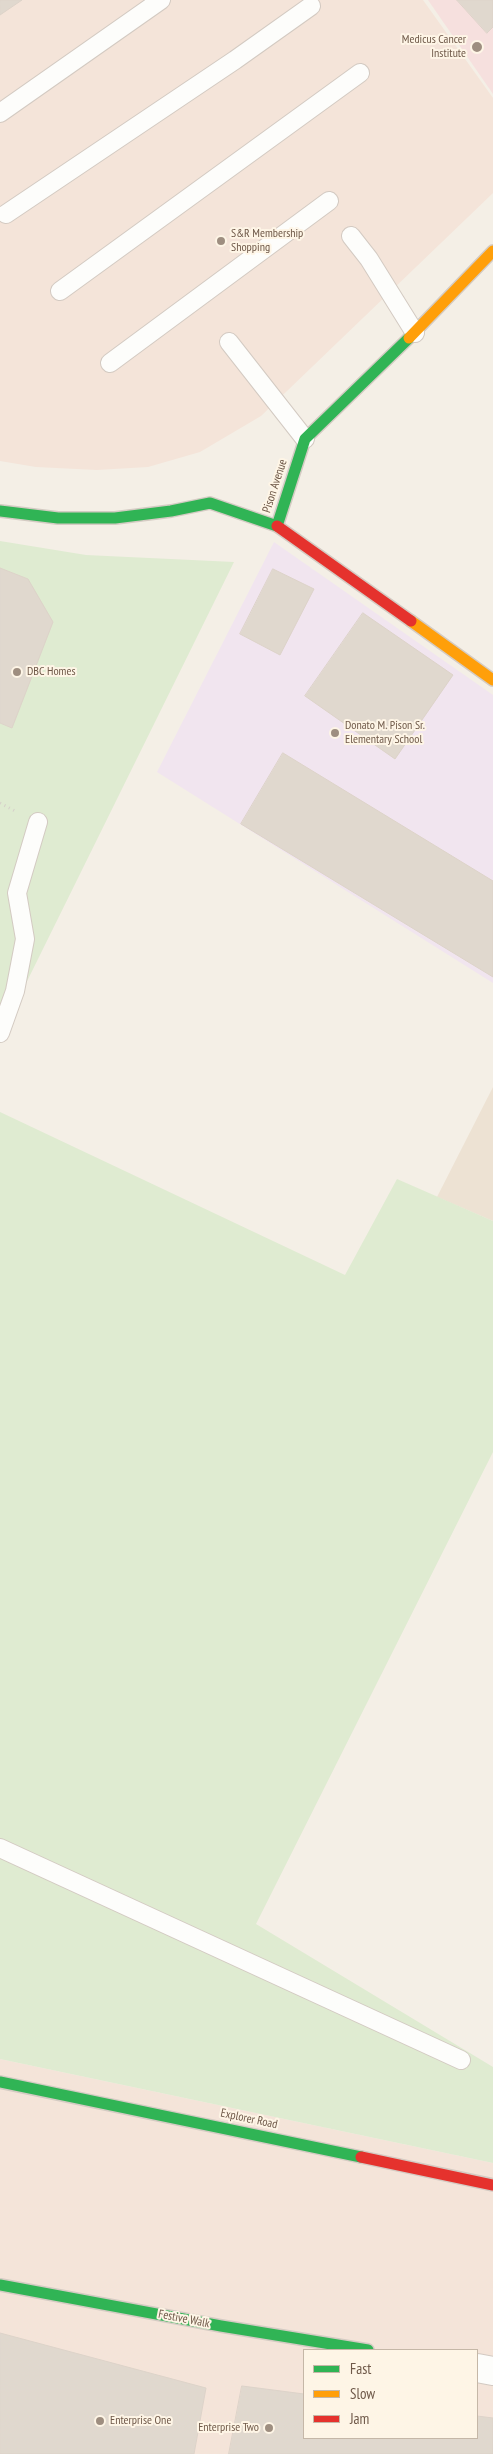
<!DOCTYPE html>
<html>
<head>
<meta charset="utf-8">
<style>
	body { margin:0 }
	#map { position:relative; width:493px; height:2454px; overflow:hidden; background:#f4efe6; font-family:"PT Sans Narrow",sans-serif }
	canvas { display:block }
	.legend { position:absolute; left:303px; top:2349px; width:175px; height:90px; box-sizing:border-box; background:#fef5e6; border:1px solid #c5b7a7; margin:0; padding:6px 9px; list-style:none; font-size:15px; color:#6f5949 }
	.legend li { display:flex; align-items:center; gap:10px; height:25px }
	.legend b { width:25px; border:1px solid #c5b7a7 }
</style>
</head>
<body>
<div id="map">
<canvas width="493" height="2454"></canvas>
<ul class="legend">
<li><b style="height:6px;background:#30b455"></b>Fast</li>
<li><b style="height:6px;background:#ff9f0a"></b>Slow</li>
<li><b style="height:6px;background:#e5322d"></b>Jam</li>
</ul>
</div>
<script>
const c = document.querySelector('canvas').getContext('2d');
c.lineJoin = 'round';
function paint(path, color) {
  c.fillStyle = color;
  c.fill(path, 'evenodd');
}
function stroke(path, color, width, dash) {
  c.strokeStyle = color;
  c.lineWidth = width;
  c.lineCap = dash ? 'butt' : 'round';
  c.setLineDash(dash || []);
  c.stroke(path);
}
function write(font, color, halo, rows, align = 'center') {
  c.font = font + ' "PT Sans Narrow",sans-serif';
  c.lineWidth = 4;
  c.setLineDash([]);
  c.textBaseline = 'middle';
  c.strokeStyle = halo;
  c.fillStyle = color;
  for (const [text, x, y, turn = 0] of rows) {
    c.save();
    c.translate(x, y);
    c.rotate((+turn || 0) * Math.PI / 180);
    c.textAlign = isNaN(turn) ? turn : align;
    if (halo) c.strokeText(text, 0, 0);
    c.fillText(text, 0, 0);
    c.restore();
  }
}
const residential = new Path2D(`
	M493 1087V1221L437 1197Z`);
const commercial = new Path2D(`
	M0 0H423L493 98V193L261 416 200 452 148 467 97 470 36 467 0 461Z
	M0 2059 493 2163V2454H0ZM304 2350H477V2438H304Z`);
const education = new Path2D(`
	M274 542 493 695V983L157 772Z`);
const medical = new Path2D(`
	M428 0H493V94Z`);
const green = new Path2D(`
	M0 541 86 555 234 562 0 1036Z
	M0 1112 345 1275 397 1179 493 1221V1452L256 1924 493 2067V2163L0 2059Z`);
const building = new Path2D(`
	M0 0H22L0 15Z
	M457 0H493V27L487 33Z
	M0 568 28 579 53 622 12 728 0 723Z
	M273 569 314 589 280 655 240 634Z
	M363 613 453 675 395 759 305 696Z
	M283 753 493 881V977L241 824Z
	M0 2333 206 2388 194 2454H0Z
	M242 2386 304 2394V2438H477V2416L493 2418V2454H229Z`);
const path = new Path2D(`
	M0 803 15 811`);
const lane = new Path2D(`
	M0 113 161 0
	M6 214 235 60 311 6
	M351 236 369 259 415 333
	M60 291 360 73
	M229 342 305 439
	M110 363 329 201
	M0 1033 15 991 25 939 17 893 38 822
	M0 1848 461 2060`);
const street = new Path2D(`
	M477 2368 493 2371`);
const fast = new Path2D(`
	M0 511 58 518H115L171 511 210 503 277 526 305 439 409 338
	M0 2082 361 2157
	M0 2285 221 2326 368 2350`);
const slow = new Path2D(`
	M409 338 493 251
	M411 621 493 680`);
const jam = new Path2D(`
	M277 526 411 621
	M361 2157 493 2185`);
const markers = [
	[477,47,6,"#9e8e80"],
	[221,241,5,"#9e8e80"],
	[17,672,5,"#9e8e80"],
	[335,733,5,"#9e8e80"],
	[100,2421,5,"#9e8e80"],
	[269,2428,5,"#9e8e80"]
];
const poiNames = [
	["Medicus Cancer",466,40,"right"],
	["Institute",466,54,"right"],
	["S&R Membership",231,234],
	["Shopping",231,248],
	["DBC Homes",27,672],
	["Donato M. Pison Sr.",345,726],
	["Elementary School",345,740],
	["Enterprise One",110,2421],
	["Enterprise Two",259,2428,"right"]
];
const streetNames = [
	["Pison Avenue",275,486,-72],
	["Explorer Road",249,2119,12],
	["Festive Walk",184,2319,11]
];
paint(residential, '#ede2d3');
paint(commercial, '#f4e4d9');
paint(education, '#f1e5ef');
paint(medical, '#f6e0de');
paint(green, '#dfebd1');
paint(building, '#e0d8ce');
stroke(building, '#ddd3c9', 1);
stroke(lane, '#d3cac2', 20);
stroke(street, '#d3cac2', 30);
stroke(fast, '#d4cbc3', 14);
stroke(slow, '#d4cbc3', 14);
stroke(jam, '#d4cbc3', 14);
stroke(path, '#d5cfc9', 3, [1, 4]);
stroke(lane, '#fdfdfb', 18);
stroke(street, '#fdfdfb', 28);
stroke(fast, '#30b455', 11);
stroke(slow, '#ff9f0a', 11);
stroke(jam, '#e5322d', 11);
for (const [x, y, r, color] of markers) {
  const dot = new Path2D();
  dot.arc(x, y, r, 0, 2 * Math.PI);
  c.fillStyle = color;
  c.fill(dot);
  stroke(dot, '#fef5e6', 2);
}
write('12px', '#6f5949', '#fef5e6', poiNames, 'left');
write('12px', '#6f5949', '#fef5e6', streetNames);
</script>
</body>
</html>
